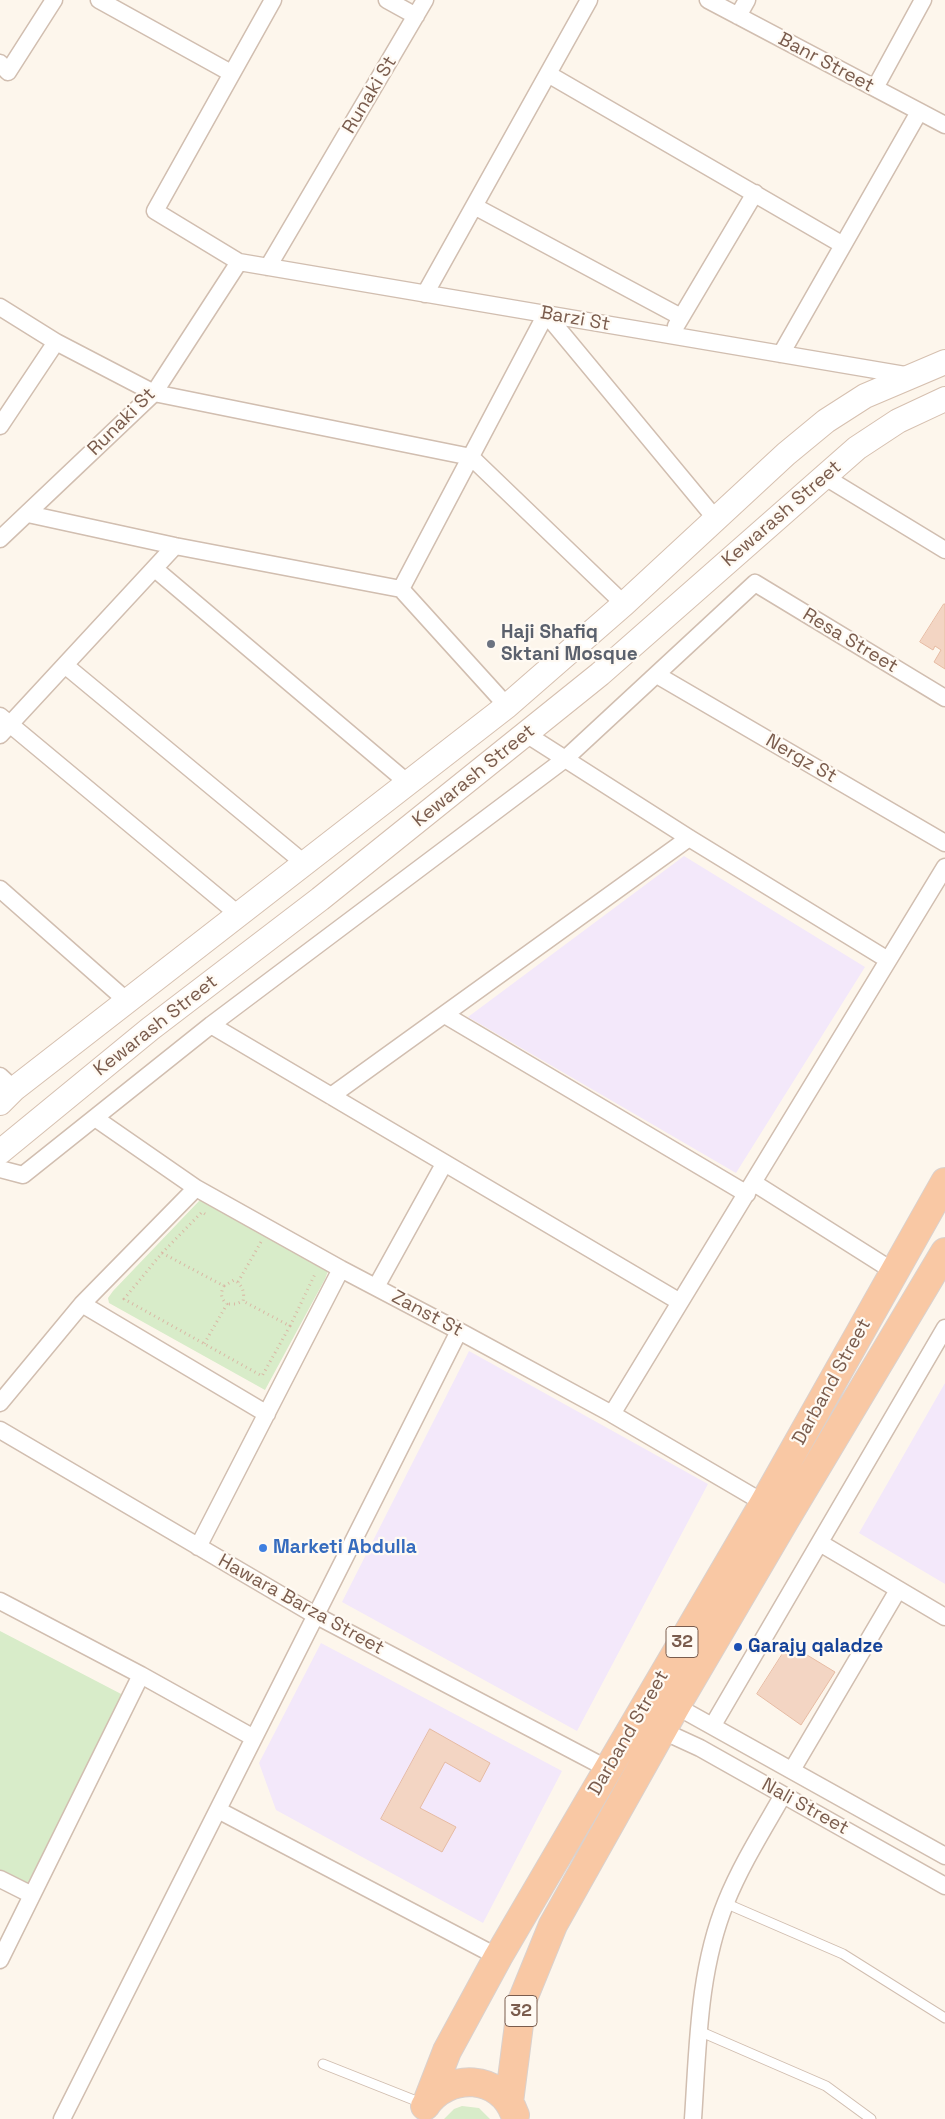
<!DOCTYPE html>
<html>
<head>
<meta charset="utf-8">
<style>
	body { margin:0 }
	canvas { display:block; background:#fdf6ec }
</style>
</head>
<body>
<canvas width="945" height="2119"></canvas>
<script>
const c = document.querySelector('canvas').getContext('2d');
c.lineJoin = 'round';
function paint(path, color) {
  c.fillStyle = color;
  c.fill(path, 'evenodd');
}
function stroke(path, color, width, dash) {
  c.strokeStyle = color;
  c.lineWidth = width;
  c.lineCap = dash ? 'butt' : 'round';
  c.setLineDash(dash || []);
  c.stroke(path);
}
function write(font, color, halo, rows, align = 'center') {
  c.font = font + ' "Space Grotesk",sans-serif';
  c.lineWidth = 4.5;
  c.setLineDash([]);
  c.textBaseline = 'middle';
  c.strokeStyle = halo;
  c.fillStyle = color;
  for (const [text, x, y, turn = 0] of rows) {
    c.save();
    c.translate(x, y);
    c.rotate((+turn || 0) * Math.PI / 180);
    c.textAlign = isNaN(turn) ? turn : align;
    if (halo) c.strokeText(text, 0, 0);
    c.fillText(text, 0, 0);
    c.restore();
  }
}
const education = new Path2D(`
	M684 856 865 967 736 1173 468 1017Z
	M469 1351 708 1484 577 1731 342 1602Z
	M945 1383V1584L859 1533Z
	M321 1643 562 1771 483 1923 276 1810 259 1763Z`);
const green = new Path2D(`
	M199 1201H203L326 1267 328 1271 325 1279 265 1390 109 1303 108 1298 113 1291Z
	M0 1631 125 1696 25 1888 0 1875Z
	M462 2106 479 2108 490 2119H444L454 2109Z`);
const building = new Path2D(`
	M944 604H945V669L934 662 941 650 935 646 933 650 920 642Z
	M789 1644 835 1672 801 1725 757 1694Z
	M430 1729 490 1763 480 1782 445 1762 420 1808 456 1827 442 1852 381 1819Z`);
const path = new Path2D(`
	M205 1214 202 1212 162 1253 124 1299 262 1376 290 1326 243 1301
	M162 1253 224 1286C220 1293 221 1299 227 1304L204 1344
	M238 1282 261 1242
	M224 1286 234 1280C242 1284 245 1292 243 1301L236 1304H227
	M290 1326 316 1272`);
const service = new Path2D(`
	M725 1903 843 1954 945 2018
	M699 2031 826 2086 871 2119
	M323 2064 424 2104`);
const minor = new Path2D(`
	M99 0 231 73
	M273 0 155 211 239 262 911 376
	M387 0 416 16
	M708 0 945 125
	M738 16 747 0
	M0 63 8 72 54 0
	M548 74 843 245
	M875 88 923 0
	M474 206 681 317
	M268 267 425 0
	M425 294 589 0
	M0 307 56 342 154 393 471 457 624 604
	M676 326 755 193
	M781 354 919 112
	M0 426 56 342
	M825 477 945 550
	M28 514 175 546 401 589 507 706
	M0 539 154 393 239 262
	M155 569 408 783
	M401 589 546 314 715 518
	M66 666 304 863
	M657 675 945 843
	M0 716 238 914
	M526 734 689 838 888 960
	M0 735 175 546
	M0 889 127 1001
	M445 1015 747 1194
	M211 1025 680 1302
	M0 1076 14 1089
	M331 1096 689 838
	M95 1118 196 1188 341 1269 459 1331 612 1414 764 1503
	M0 1169 23 1175 211 1025 565 759 755 583 945 698
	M754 1183 893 1271
	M376 1287 444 1164
	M82 1304 267 1414
	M0 1403 82 1304 196 1188
	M612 1414 945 867
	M0 1430 315 1615 608 1769
	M820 1543 945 1617
	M198 1547 341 1269
	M0 1601 141 1675 254 1738
	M676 1706 945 1856
	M713 1725 945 1328
	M663 1731 700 1748 945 1886
	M792 1770 898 1590
	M218 1810 498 1957
	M0 1879 32 1895
	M0 1960 141 1675
	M62 2119 459 1331
	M693 2119C698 2046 698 1971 726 1902 741 1865 763 1830 783 1795`);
const secondary = new Path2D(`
	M0 1103 14 1089 507 706 624 604 786 454 826 421 865 396 945 362
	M0 1152 150 1029 320 899 600 674 857 448 898 421 945 399`);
const trunk = new Path2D(`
	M509 2102 522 2001 553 1925 676 1706 785 1520 945 1252
	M426 2105 447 2051 498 1957 764 1503 945 1182
	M425 2106C448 2072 501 2074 515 2115`);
const markers = [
	[491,644,5,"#6b7280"],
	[263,1548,5,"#3f7fe0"],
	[738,1647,5,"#1a4fb4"]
];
const shields = [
	[682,1642,32],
	[521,2011,32]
];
const shieldNames = [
	["32",682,1642],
	["32",521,2011]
];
const streetNames = [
	["Banr Street",826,63,28],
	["Runaki St",370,95,-59],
	["Barzi St",575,319,10],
	["Runaki St",122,422,-45],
	["Kewarash Street",782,514,-41],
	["Resa Street",850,641,31],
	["Nergz St",801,759,30],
	["Kewarash Street",474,776,-39],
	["Kewarash Street",156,1026,-38],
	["Zanst St",427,1314,28],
	["Darband Street",832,1382,-61],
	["Hawara Barza Street",301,1605,29],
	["Darband Street",629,1733,-60],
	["Nali Street",805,1807,29]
];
const worshipNames = [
	["Haji Shafiq",501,633],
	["Sktani Mosque",501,655]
];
const shopNames = [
	["Marketi Abdulla",273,1548]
];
const transitNames = [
	["Garajy qaladze",748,1647]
];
paint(education, '#f3e8fa');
paint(green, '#d8ecc9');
paint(building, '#f3d5c3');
stroke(building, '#e6bba3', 1);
stroke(service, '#d1beb0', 11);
stroke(minor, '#d1beb0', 19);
stroke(secondary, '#d6c0b0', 26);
stroke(trunk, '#dad1cd', 30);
stroke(path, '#d9b8a5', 3, [1, 4]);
stroke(service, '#fff', 9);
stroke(minor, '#fff', 16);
stroke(secondary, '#fff', 24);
stroke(trunk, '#f9c8a4', 28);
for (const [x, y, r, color] of markers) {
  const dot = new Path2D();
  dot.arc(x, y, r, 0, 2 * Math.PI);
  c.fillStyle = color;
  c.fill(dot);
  stroke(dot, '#fffaf3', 2);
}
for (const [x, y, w] of shields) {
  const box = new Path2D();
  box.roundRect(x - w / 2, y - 15.5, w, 31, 4);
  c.fillStyle = '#fffaf3';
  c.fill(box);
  stroke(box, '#7a5c4d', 1);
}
write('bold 18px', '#7a5c4d', null, shieldNames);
write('19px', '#7a5c4d', '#fffaf3', streetNames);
write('bold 19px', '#5b616d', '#fffaf3', worshipNames, 'left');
write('bold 19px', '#366cbe', '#fffaf3', shopNames, 'left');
write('bold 19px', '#164399', '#fffaf3', transitNames, 'left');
</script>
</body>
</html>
